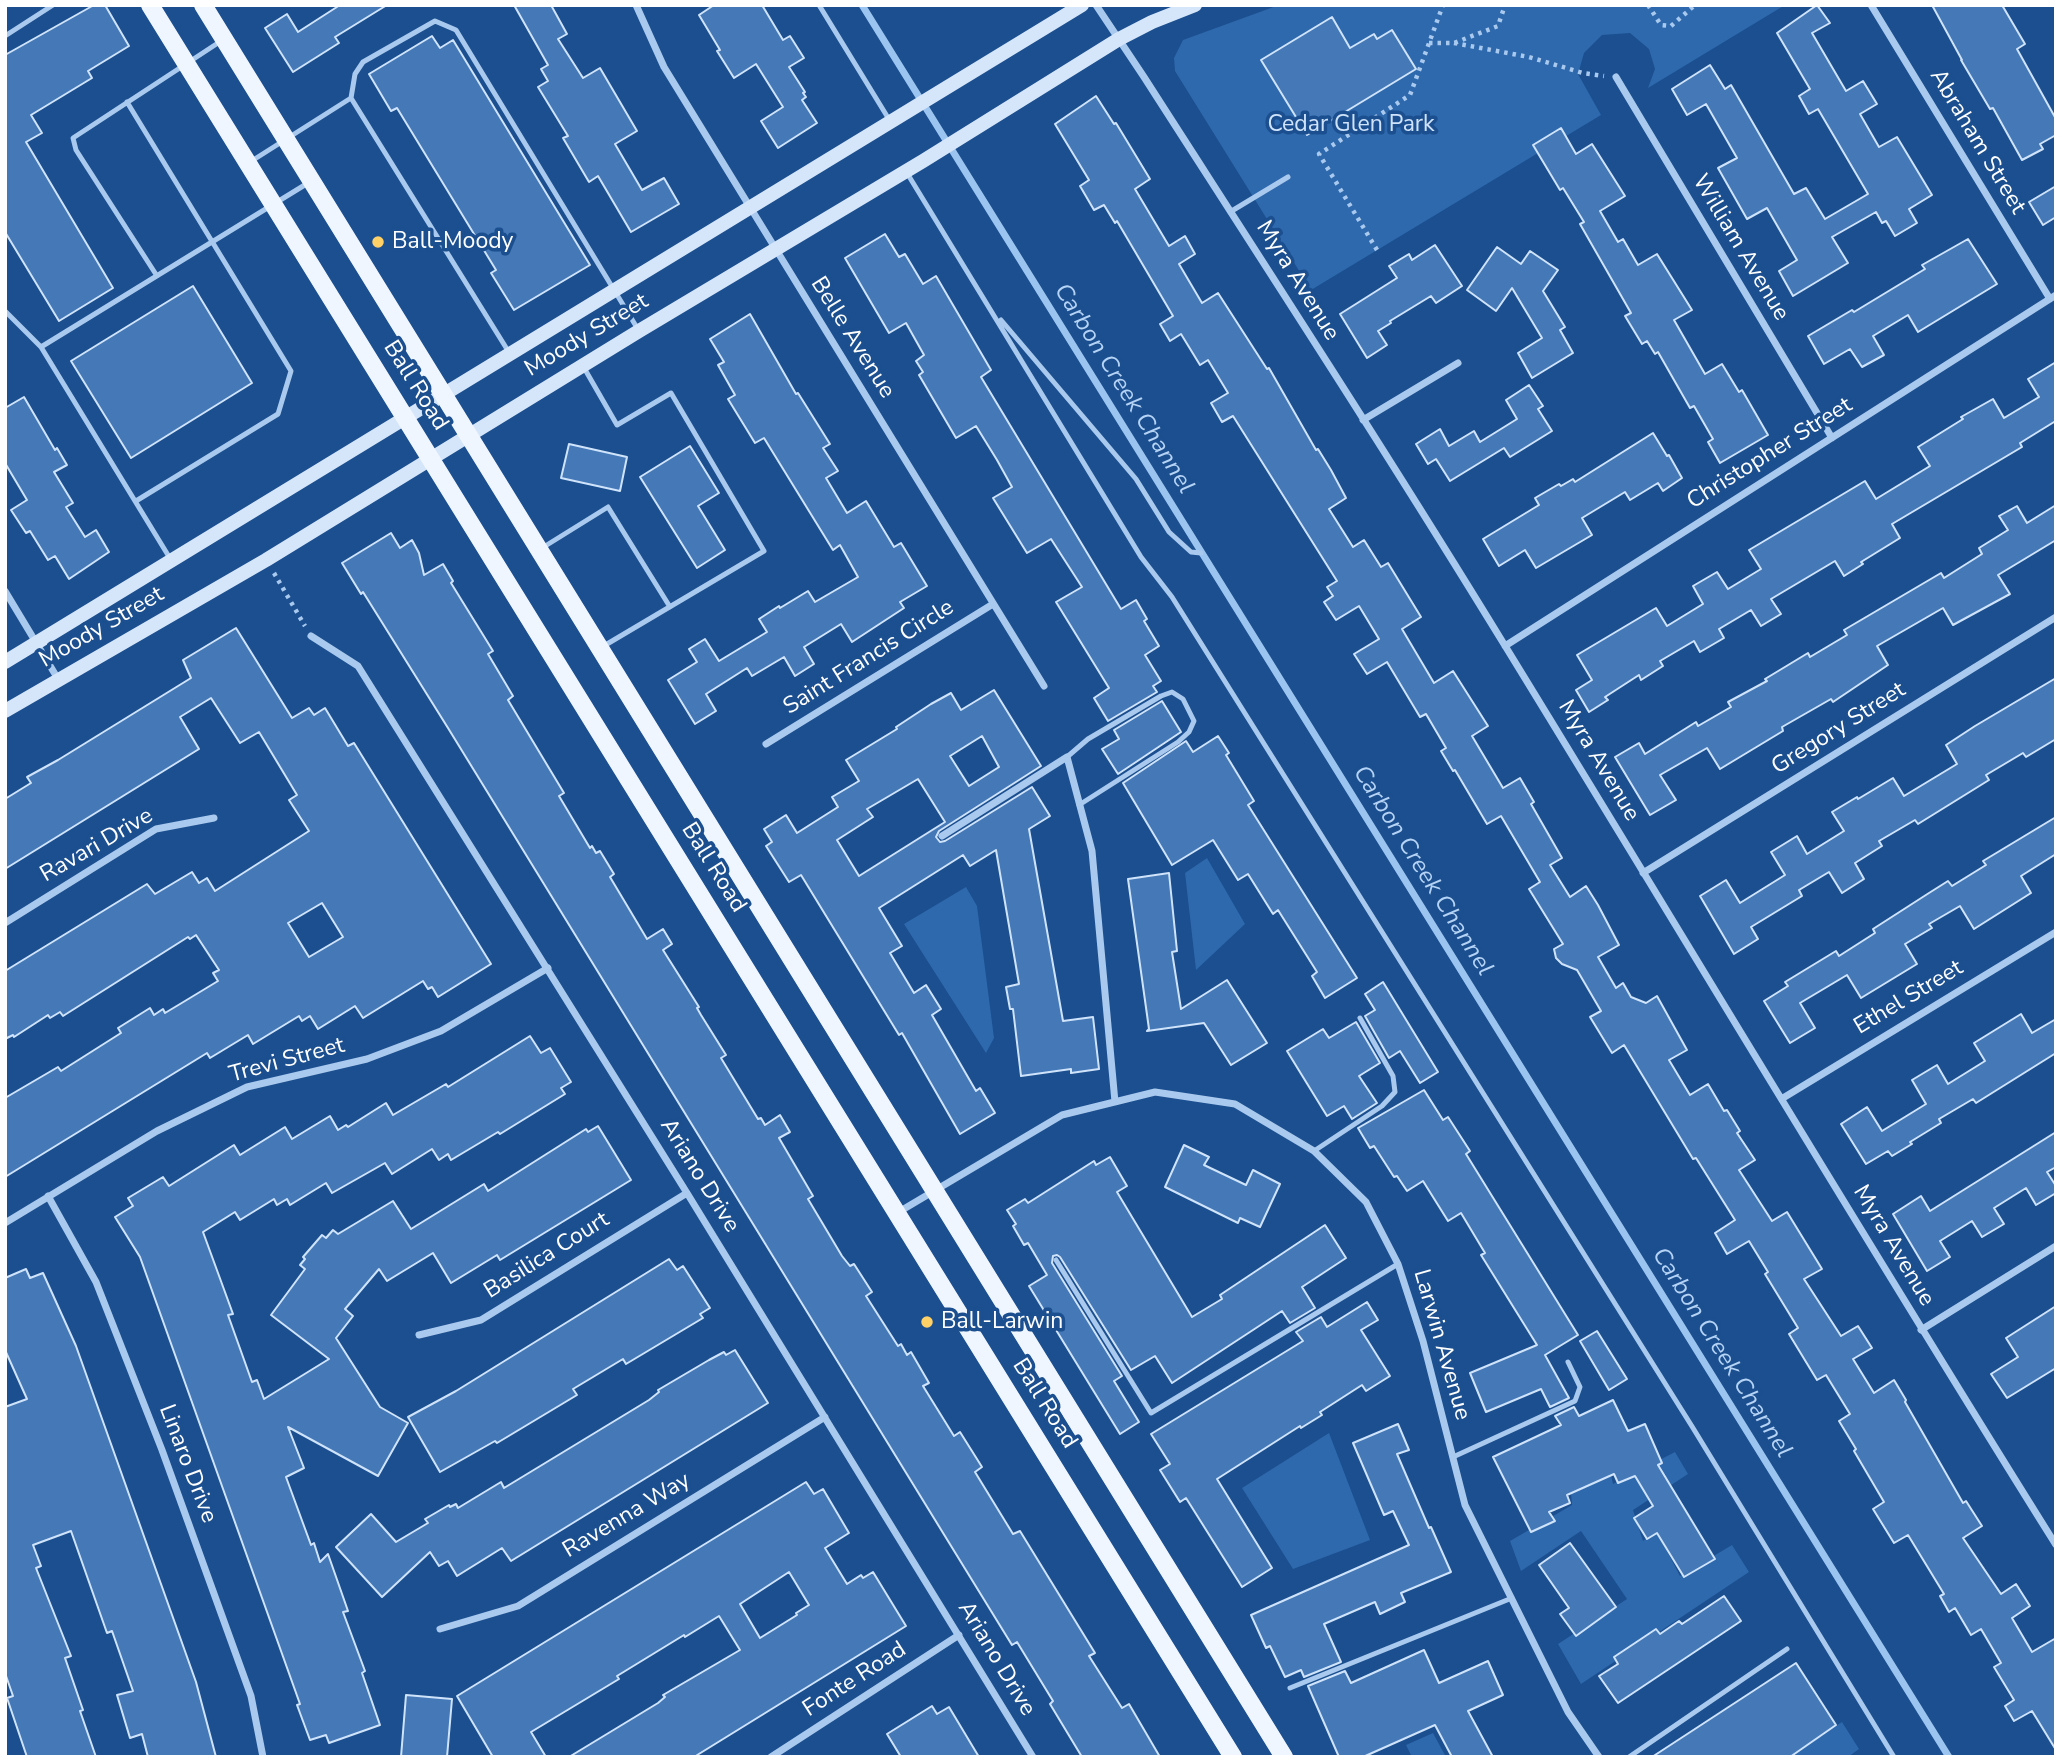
<!DOCTYPE html>
<html>
<head>
<meta charset="utf-8">
<style>
	body { margin:0 }
	#map { position:relative; width:2061px; height:1762px; overflow:hidden; background:#1b4f8f; font-family:"Nunito Sans",sans-serif }
	canvas { display:block }
	.frame { position:absolute; inset:0; border:7px solid #fff; pointer-events:none }
</style>
</head>
<body>
<div id="map">
<canvas width="2061" height="1762"></canvas>
<div class="frame"></div>
</div>
<script>
const c = document.querySelector('canvas').getContext('2d');
c.lineJoin = 'round';
function paint(path, color) {
  c.fillStyle = color;
  c.fill(path, 'evenodd');
}
function stroke(path, color, width, dash) {
  c.strokeStyle = color;
  c.lineWidth = width;
  c.lineCap = dash ? 'butt' : 'round';
  c.setLineDash(dash || []);
  c.stroke(path);
}
function write(font, color, halo, rows, align = 'center') {
  c.font = font + ' "Nunito Sans",sans-serif';
  c.lineWidth = 7;
  c.setLineDash([]);
  c.textBaseline = 'middle';
  c.strokeStyle = halo;
  c.fillStyle = color;
  for (const [text, x, y, turn = 0] of rows) {
    c.save();
    c.translate(x, y);
    c.rotate((+turn || 0) * Math.PI / 180);
    c.textAlign = isNaN(turn) ? turn : align;
    if (halo) c.strokeText(text, 0, 0);
    c.fillText(text, 0, 0);
    c.restore();
  }
}
const green = new Path2D(`
	M1279 5H1785L1648 88 1655 69 1649 49 1630 33 1602 35 1584 53 1578 74 1601 115 1311 290 1175 71 1174 58 1183 40Z
	M1207 858 1245 924 1196 970 1185 873Z
	M966 887 977 906 994 1038 986 1053 904 924Z
	M1329 1433 1370 1540 1293 1569 1242 1488Z
	M1675 1452 1688 1474 1633 1510 1643 1541 1656 1530 1680 1576 1732 1545 1749 1572 1581 1684 1558 1644 1627 1599 1581 1531 1521 1571 1510 1541 1572 1505 1571 1492 1611 1475 1613 1484Z
	M1842 1722 1859 1749 1848 1757H1788Z
	M1433 1733 1446 1757H1412L1406 1745Z`);
const stream = new Path2D(`
	M862 5 1949 1757`);
const building = new Path2D(`
	M94 5H105L129 46 88 71 92 78 31 115 42 133 26 142 113 288 59 321 5 232V55Z
	M340 5H387L335 37 339 43 293 72 265 28 287 14 298 32Z
	M514 5H551L567 34 558 39 583 78 600 68 637 131 615 144 642 190 664 178 679 204 631 232 598 176 589 182 563 138 568 136 538 87 548 81 541 69 548 65Z
	M714 5H762L783 40 790 36 804 58 789 67 805 92 803 93 806 97 802 100 817 123 778 148 761 121 783 107 756 64 734 78 717 51 720 50 699 15Z
	M1817 5 1830 23 1812 33 1846 91 1863 81 1877 104 1860 114 1879 147 1897 137 1932 195 1909 209 1917 223 1895 236 1886 221 1882 223 1876 212 1832 237 1848 263 1793 296 1779 271 1797 260 1767 208 1747 219 1718 168 1737 158 1706 104 1687 115 1672 89 1710 65 1725 89 1731 85 1794 194 1806 188 1825 219 1868 194 1818 109 1809 114 1799 96 1810 89 1777 33Z
	M1932 5H2002L2025 44 2017 49 2056 119V135L2040 144 2043 149 2022 160 1993 108 1990 109 1961 60H1962Z
	M1332 17 1350 48 1374 34 1377 39 1392 30 1416 69 1307 135 1261 60Z
	M432 36 440 48 453 40 590 265 514 310 491 273 496 270 397 108 391 111 369 74Z
	M1096 96 1114 124 1116 123 1150 179 1135 189 1169 246 1185 236 1195 254 1179 264 1202 303 1218 293 1267 369 1269 368 1316 450 1318 449 1331 470 1346 498 1329 509 1353 547 1364 540 1381 567 1388 563 1421 617 1402 629 1434 683 1453 671 1488 726 1472 736 1503 788 1520 778 1534 802 1531 804 1562 858 1550 865 1570 897 1586 886 1598 905 1619 945 1598 957 1616 988 1623 983 1631 997 1646 1003 1657 996 1687 1050 1669 1060 1690 1095 1708 1084 1724 1111 1727 1110 1740 1131 1737 1133 1755 1160 1739 1170 1772 1221 1787 1212 1822 1269 1804 1279 1841 1336 1858 1326 1872 1348 1853 1359 1874 1393 1894 1380 1906 1400 1905 1402 1963 1503 1966 1501 1982 1526 1963 1538 2001 1594 2016 1584 2030 1606 2012 1618 2032 1652 2056 1638V1750L2032 1711 2014 1721 2005 1706 2014 1700 1994 1667 2001 1663 1981 1629 1971 1635 1955 1608 1949 1612 1940 1596 1944 1594 1908 1535 1894 1543 1873 1509 1884 1502 1854 1451 1856 1449 1839 1421 1850 1414 1826 1375 1817 1380 1789 1334 1798 1328 1765 1274 1768 1272 1749 1241 1727 1254 1715 1233 1735 1220 1696 1158 1693 1159 1624 1045 1612 1053 1590 1017 1601 1011 1577 970 1562 964 1556 958 1554 949 1563 944 1529 889 1540 882 1501 816 1487 824 1455 770 1453 771 1441 751 1446 748 1426 714 1420 717 1387 662 1367 674 1354 654 1379 639 1359 606 1336 620 1324 602 1333 596 1327 587 1337 581 1233 416 1222 422 1211 403 1228 393 1208 360 1200 365 1181 334 1170 341 1160 324 1173 316 1117 221 1115 223 1104 205 1094 210 1080 186 1089 180 1055 124Z
	M1561 128 1576 154 1592 144 1625 196 1600 211 1618 242 1623 239 1638 265 1657 254 1692 310 1674 320 1705 374 1722 364 1739 392 1742 390 1768 435 1720 463 1708 442 1713 439 1694 406 1690 408 1658 352 1655 354 1647 341 1642 344 1625 316 1631 313 1580 224 1584 222 1563 188 1560 190 1533 145Z
	M2056 186V217L2043 225 2029 202Z
	M885 234 899 257 905 254 923 284 936 276 991 370 981 377 1121 609 1136 600 1147 619 1144 621 1159 646 1145 655 1161 681 1153 686 1157 692 1108 721 1094 698 1109 688 1056 602 1082 587 1051 539 1027 553 993 498 1012 487 997 460 976 426 956 438 919 375 923 372 916 361 924 355 906 323 889 333 845 258Z
	M1968 239 1997 284 1918 332 1908 315 1873 336 1884 355 1862 367 1850 349 1824 364 1808 336 1852 310 1854 312 1925 269 1922 265Z
	M1435 245 1462 286 1436 303 1431 296 1390 321 1391 323 1378 331 1387 345 1367 358 1340 314 1397 278 1389 266 1409 254 1412 260Z
	M1497 247 1521 264 1530 251 1558 270 1543 291 1565 327 1560 330 1573 353 1532 378 1518 353 1542 338 1512 288 1496 311 1467 290Z
	M193 286 252 383 131 458 71 361Z
	M750 314 796 394 798 393 830 444 823 448 838 471 826 478 847 513 866 501 894 547 901 543 927 586 900 602 904 608 852 642 841 624 804 647 814 664 795 676 784 657 752 676 747 668 706 694 716 711 695 724 668 680 697 662 689 649 705 639 719 661 767 632 759 619 779 606 780 608 808 591 815 602 858 577 840 545 833 550 764 438 755 443 728 399 735 395 718 365 724 362 710 339Z
	M2056 362V424L2054 422 2020 443 2022 447 1892 524 1900 538 1861 562 1863 564 1844 576 1835 561 1771 599 1781 614 1761 626 1751 610 1719 629 1724 638 1700 652 1694 641 1660 661 1663 666 1641 680 1639 675 1605 697 1608 700 1589 712 1576 690 1592 680 1577 655 1656 608 1667 626 1703 604 1693 586 1717 572 1728 589 1761 569 1749 550 1865 481 1876 499 1930 466 1918 447 1963 419 1961 417 1993 399 2004 418 2039 397 2028 379Z
	M1529 385 1543 406 1538 409 1552 431 1510 457 1504 448 1450 481 1436 459 1428 464 1416 444 1440 429 1449 446 1474 431 1480 442 1517 419 1506 400Z
	M24 397 55 450 57 448 67 465 54 472 73 503 66 507 85 537 96 530 109 552 69 579 55 556 48 560 30 531 26 533 11 510 27 500 5 463V408Z
	M1653 433 1667 456 1669 455 1682 478 1663 491 1658 483 1630 500 1625 492 1582 518 1592 535 1536 568 1525 550 1499 566 1483 539 1539 505 1535 498 1559 484 1561 486 1573 479 1575 482Z
	M569 444 627 457 620 491 561 478Z
	M690 446 719 493 698 506 725 550 697 568 640 477Z
	M2056 505V540L1998 575 2010 594 1953 625 1943 608 1877 646 1888 665 1833 702 1831 699 1782 727 1783 731 1720 769 1707 748 1660 775 1676 800 1650 815 1615 757 1639 743 1645 754 1696 722 1698 726 1731 707 1728 702 1767 681 1765 679 1808 653 1810 657 1847 635 1844 630 1941 573 1944 578 1982 554 1979 548 2008 530 1999 516 2017 506 2027 523Z
	M391 533 400 548 412 540 419 553 424 575 443 564 453 581 451 583 493 651 488 654 513 696 508 700 564 793 559 796 590 848 592 846 596 853 600 851 614 874 610 877 647 939 663 929 672 944 663 950 699 1007 697 1008 701 1015 726 1055 721 1058 758 1119 761 1118 765 1125 780 1115 790 1132 779 1138 813 1196 808 1199 842 1256 850 1266 854 1264 872 1292 866 1296 898 1346 901 1344 907 1355 911 1352 929 1383 923 1386 954 1436 960 1432 982 1467 975 1472 1013 1534 1020 1531 1095 1653 1089 1656 1122 1708 1129 1704 1160 1757H1082L1050 1704 1053 1701 1017 1642 1012 1645 448 728 363 592 361 594 342 563Z
	M236 628 292 718 309 708 314 715 325 708 348 746 354 743 491 964 438 997 432 987 428 989 423 981 363 1018 355 1006 318 1029 310 1016 302 1021 299 1016 253 1044 248 1035 210 1058 207 1053 5 1177V1098L58 1067 61 1071 121 1033 118 1028 150 1008 154 1015 163 1009 165 1013 185 1001 218 981 213 973 219 970 196 935 190 939 188 937 63 1016 60 1012 50 1018 48 1015 14 1037 13 1035 5 1039V971L147 884 155 894 192 872 199 883 207 878 215 891 309 831 289 800 297 795 259 732 240 743 211 698 180 717 199 749 5 869V799L31 783 27 777 58 760 191 678 183 660ZM322 903 343 937 309 957 288 923Z
	M2056 678V739L2026 757 2023 753 1986 775 1989 780 1918 824 1915 820 1879 841 1882 846 1855 863 1864 879 1842 893 1829 872 1799 890 1802 896 1751 927 1758 939 1734 954 1700 896 1726 880 1740 903 1785 875 1771 852 1797 836 1807 854 1844 831 1832 812 1857 797 1858 799 1893 778 1904 796 1957 764 1946 745 1975 726Z
	M994 690 1041 766 939 831 936 837 940 842 945 841 1032 787 1050 816 1029 829 1063 1021 1093 1017 1099 1069 1071 1073V1069L1021 1076 1013 1009H1010L1006 987 1019 984 996 850 970 866 963 855 879 908 902 946 890 953 914 993 926 985 941 1009 932 1015 976 1091 980 1088 995 1113 960 1134 902 1033 899 1035 801 875 789 882 766 846 772 842 764 829 786 815 797 833 838 807 832 797 859 781 846 760 897 729 896 727 931 704 951 693 961 710ZM982 736 999 767 969 786 950 756ZM918 779 945 822 859 876 837 840 873 817 867 809Z
	M1162 701 1181 732 1118 774 1102 749 1119 739 1114 730Z
	M1218 736 1229 753 1226 755 1254 801 1248 805 1357 978 1325 998 1312 976 1317 972 1278 910 1273 914 1248 874 1238 880 1213 840 1172 865 1123 783 1186 741 1193 752Z
	M2056 817V854L2021 876 2031 893 1974 929 1960 906 1929 924 1932 928 1905 944 1917 964 1861 998 1847 975 1800 1003 1815 1028 1790 1043 1764 1001 1788 986 1785 982 1836 951 1839 956 1875 933 1873 929 1929 893 1948 881 1952 886 1986 865 1983 861Z
	M1169 873 1177 951 1172 952 1181 1009 1227 980 1267 1043 1231 1065 1204 1023 1147 1031 1149 1029 1128 879Z
	M1383 982 1438 1072 1420 1083 1400 1051 1389 1058 1365 1016 1375 1010 1365 994Z
	M2021 1014 2032 1033 2056 1019V1053L1976 1103 1973 1099 1939 1119 1941 1123 1910 1142 1912 1144 1892 1156 1888 1151 1866 1164 1841 1124 1867 1107 1882 1131 1926 1104 1912 1080 1937 1065 1948 1084 1985 1061 1974 1043Z
	M1356 1022 1380 1063 1359 1076 1377 1103 1352 1119 1344 1106 1327 1116 1287 1051 1323 1029 1329 1038Z
	M530 1036 541 1053 550 1048 571 1082 561 1088 565 1094 500 1134 498 1132 451 1160 448 1154 439 1160 432 1149 392 1174 385 1163 332 1193 326 1183 290 1205 287 1199 277 1205 274 1199 240 1220 235 1212 203 1232 233 1314 228 1315 252 1382 257 1380 264 1399 329 1359 271 1315 305 1269 300 1265 305 1259 303 1257 322 1235 326 1238 333 1230 338 1234 393 1201 411 1229 484 1184 488 1191 586 1129 588 1132 598 1126 631 1180 500 1260 497 1255 451 1283 433 1253 387 1281 379 1269 345 1309 353 1316 336 1338 380 1407 408 1423 378 1476 288 1427 304 1468 286 1477 311 1545 314 1543 320 1562 328 1554 348 1611 343 1612 365 1671 362 1673 380 1725 329 1743 326 1735 310 1740 297 1705 300 1704 140 1257 115 1217 133 1206 128 1198 163 1177 169 1186 234 1145 240 1155 285 1127 292 1139 330 1116 338 1130 346 1125 348 1127 386 1103 393 1115 446 1084 448 1087Z
	M1424 1090 1443 1120 1448 1117 1470 1151 1466 1154 1578 1335 1545 1355 1569 1398 1550 1407 1541 1389 1486 1412 1470 1373 1537 1345 1481 1255 1485 1253 1461 1213 1448 1221 1423 1181 1407 1191 1397 1176 1394 1177 1374 1146 1370 1148 1358 1128Z
	M2056 1132V1167L2047 1172 2056 1186V1193L2036 1205 2026 1188 1994 1208 2004 1224 1982 1237 1972 1221 1940 1241 1950 1257 1927 1271 1893 1214 1921 1196 1930 1211Z
	M1184 1145 1209 1157 1204 1165 1246 1185 1253 1170 1280 1184 1260 1227 1240 1218 1238 1223 1165 1187Z
	M1110 1157 1127 1186 1117 1192 1192 1317 1222 1299 1220 1295 1325 1225 1346 1258 1302 1287 1315 1308 1290 1323 1282 1311 1172 1383 1155 1356 1131 1370 1060 1257 1057 1255 1053 1256 1052 1263 1122 1376 1114 1381 1139 1422 1120 1434 1029 1286 1047 1275 1028 1243 1024 1245 1013 1226 1016 1224 1007 1210 1025 1199 1028 1203 1094 1161 1096 1165Z
	M669 1259 677 1270 683 1266 710 1308 700 1314 703 1318 626 1364 623 1359 573 1389 577 1395 497 1443 495 1441 440 1472 408 1417 456 1391Z
	M26 1269 30 1278 43 1273 76 1346 196 1682 216 1757H148L142 1734 130 1738 117 1695 133 1691 112 1631 107 1633 71 1531 33 1545 41 1566 36 1568 71 1656 65 1658 83 1710 80 1711 96 1757H27L7 1698 13 1696 5 1673V1407L27 1399 5 1350V1278Z
	M1367 1302 1378 1320 1361 1330 1390 1376 1366 1391 1362 1385 1320 1412 1322 1415 1301 1428 1300 1426 1217 1479 1272 1568 1242 1587 1186 1498 1180 1502 1160 1470 1170 1464 1151 1434 1303 1341 1296 1332 1321 1317 1327 1327Z
	M2056 1306V1368L2007 1398 1991 1374 2018 1357 2006 1338Z
	M1597 1331 1627 1379 1609 1390 1580 1341Z
	M735 1350 768 1403 511 1561 502 1548 457 1576 448 1561 439 1566 430 1552 382 1597 336 1547 371 1514 396 1542 428 1523 425 1519 449 1505 450 1507 456 1504 458 1508 501 1482 504 1488 649 1400 659 1392 658 1390 709 1360 724 1352 726 1355Z
	M1613 1400 1628 1431 1645 1424 1662 1463 1658 1465 1715 1559 1684 1577 1657 1533 1647 1539 1634 1518 1653 1506 1635 1476 1618 1483 1614 1474 1567 1495 1570 1503 1549 1512 1555 1521 1531 1532 1493 1457 1561 1425 1555 1416 1574 1407 1579 1416Z
	M1398 1424 1409 1450 1397 1454 1429 1528 1431 1527 1451 1572 1401 1593 1405 1602 1380 1614 1375 1602 1324 1624 1341 1662 1304 1677 1301 1670 1285 1677 1270 1646 1266 1648 1251 1615 1409 1545 1393 1511 1384 1515 1353 1443Z
	M806 1482 814 1494 823 1489 849 1533 825 1548 847 1584 861 1575 863 1578 873 1572 906 1626 694 1757H569L658 1703 665 1697 663 1695 740 1650 719 1616 685 1637 684 1635 617 1676 619 1679 531 1732 546 1757H493L457 1696ZM789 1572 809 1605 796 1613 797 1615 760 1638 740 1604Z
	M1570 1543 1616 1607 1576 1636 1560 1614 1569 1608 1539 1565Z
	M1724 1596 1741 1621 1618 1703 1599 1676 1618 1664 1614 1657 1656 1629 1660 1634 1679 1621 1682 1624Z
	M1424 1650 1439 1683 1488 1661 1503 1695 1468 1711 1493 1757H1452L1435 1725 1363 1757H1339L1308 1686 1345 1671 1351 1683Z
	M1796 1663 1836 1725 1790 1757H1652Z
	M406 1695 452 1699 447 1757H401Z
	M932 1706 937 1714 949 1707 979 1757H901L887 1734Z`);
const path = new Path2D(`
	M1648 5 1661 25 1671 26 1695 5
	M1429 43H1454L1498 26 1505 5
	M1454 43 1529 57 1583 73 1604 76
	M1377 250 1319 154 1410 95 1443 5
	M274 573 305 626`);
const service = new Path2D(`
	M819 5 890 121
	M5 36 53 5
	M351 98 355 74 363 62 435 21 456 30 639 331
	M127 102 291 371 278 414 136 501
	M250 162 351 98 510 354
	M907 173 1141 557 1172 597 1693 1428 1894 1757
	M1230 212 1288 177
	M157 276 76 150 73 138 221 41
	M5 311 41 347
	M1001 320 1136 479 1169 532 1191 552 1201 553
	M583 366 617 425 671 393 764 551 602 647
	M542 548 608 507 670 607
	M171 560 41 347 308 183
	M1067 757 1088 739 1161 696 1172 692 1183 699 1194 721 1189 732 1178 742 1079 805
	M1314 1151 1382 1106 1395 1092 1393 1076 1360 1018
	M1056 1260 1151 1413 1398 1264
	M1453 1457 1575 1401 1580 1387 1568 1362
	M1290 1688 1512 1598
	M1629 1757 1787 1649`);
const minor = new Path2D(`
	M636 5 664 67 1044 686
	M1096 5 1144 77C1266 267 1389 456 1507 649 1690 947 1870 1248 2056 1545
	M1871 5 2050 299
	M1616 77 1832 438
	M1363 420 1458 363
	M5 591 58 679
	M311 636 358 666 687 1193 1033 1757
	M1505 646 2056 295
	M766 744 993 604
	M942 836 1067 757 1092 851 1115 1102
	M1643 873 2056 617
	M5 923 156 829 214 818
	M1783 1098 2056 932
	M48 1196 96 1282 162 1450 251 1696 263 1757
	M897 1213 1062 1115 1155 1092 1235 1104 1314 1151 1366 1202 1398 1264 1423 1341 1465 1505 1568 1712 1599 1757
	M5 1223 157 1131 247 1087 367 1059 441 1031 548 968
	M1921 1330 2056 1246
	M419 1335 481 1320 687 1193
	M440 1629 518 1606 825 1417
	M771 1757 959 1635`);
const secondary = new Path2D(`
	M5 662 1082 5
	M5 711 266 560 639 331 923 161 1119 39 1152 22 1195 5`);
const primary = new Path2D(`
	M150 5 1233 1757
	M203 5 1284 1757`);
const markers = [
	[378,242,7,"#ffd166"],
	[927,1322,7,"#ffd166"]
];
const parkNames = [
	["Cedar Glen Park",1351,125]
];
const streetNames = [
	["Abraham Street",1977,142,59],
	["William Avenue",1740,248,59],
	["Myra Avenue",1297,281,58],
	["Moody Street",587,336,-31],
	["Belle Avenue",852,338,58],
	["Ball Road",415,386,58],
	["Christopher Street",1770,454,-32],
	["Moody Street",102,628,-30],
	["Saint Francis Circle",869,658,-32],
	["Gregory Street",1839,729,-32],
	["Myra Avenue",1598,761,59],
	["Ravari Drive",97,846,-30],
	["Ball Road",713,868,58],
	["Ethel Street",1909,998,-31],
	["Trevi Street",287,1061,-15],
	["Ariano Drive",699,1176,58],
	["Myra Avenue",1893,1246,59],
	["Basilica Court",547,1256,-32],
	["Larwin Avenue",1441,1345,74],
	["Ball Road",1044,1404,58],
	["Linaro Drive",187,1464,69],
	["Ravenna Way",627,1516,-31],
	["Ariano Drive",996,1659,59],
	["Fonte Road",855,1680,-33]
];
const poiNames = [
	["Ball-Moody",392,242],
	["Ball-Larwin",941,1322]
];
const waterNames = [
	["Carbon Creek Channel",1123,389,58],
	["Carbon Creek Channel",1422,871,58],
	["Carbon Creek Channel",1721,1353,58]
];
paint(green, '#2e69ad');
stroke(stream, '#9cc4f0', 7);
paint(building, '#4478b7');
stroke(building, '#cfe3fa', 2);
stroke(path, '#a9c9ee', 4.5, [3.5, 5]);
stroke(service, '#a9c9ee', 5);
stroke(minor, '#a9c9ee', 7);
stroke(secondary, '#d6e6fa', 14);
stroke(primary, '#f0f6ff', 18);
for (const [x, y, r, color] of markers) {
  const dot = new Path2D();
  dot.arc(x, y, r, 0, 2 * Math.PI);
  c.fillStyle = color;
  c.fill(dot);
  stroke(dot, '#1b4f8f', 2.5);
}
write('23px', '#cfe3fa', '#1b4f8f', parkNames);
write('23px', '#fff', '#1b4f8f', streetNames);
write('23px', '#fff', '#1b4f8f', poiNames, 'left');
write('italic 24px', '#b5d3f5', '#1b4f8f', waterNames);
</script>
</body>
</html>
